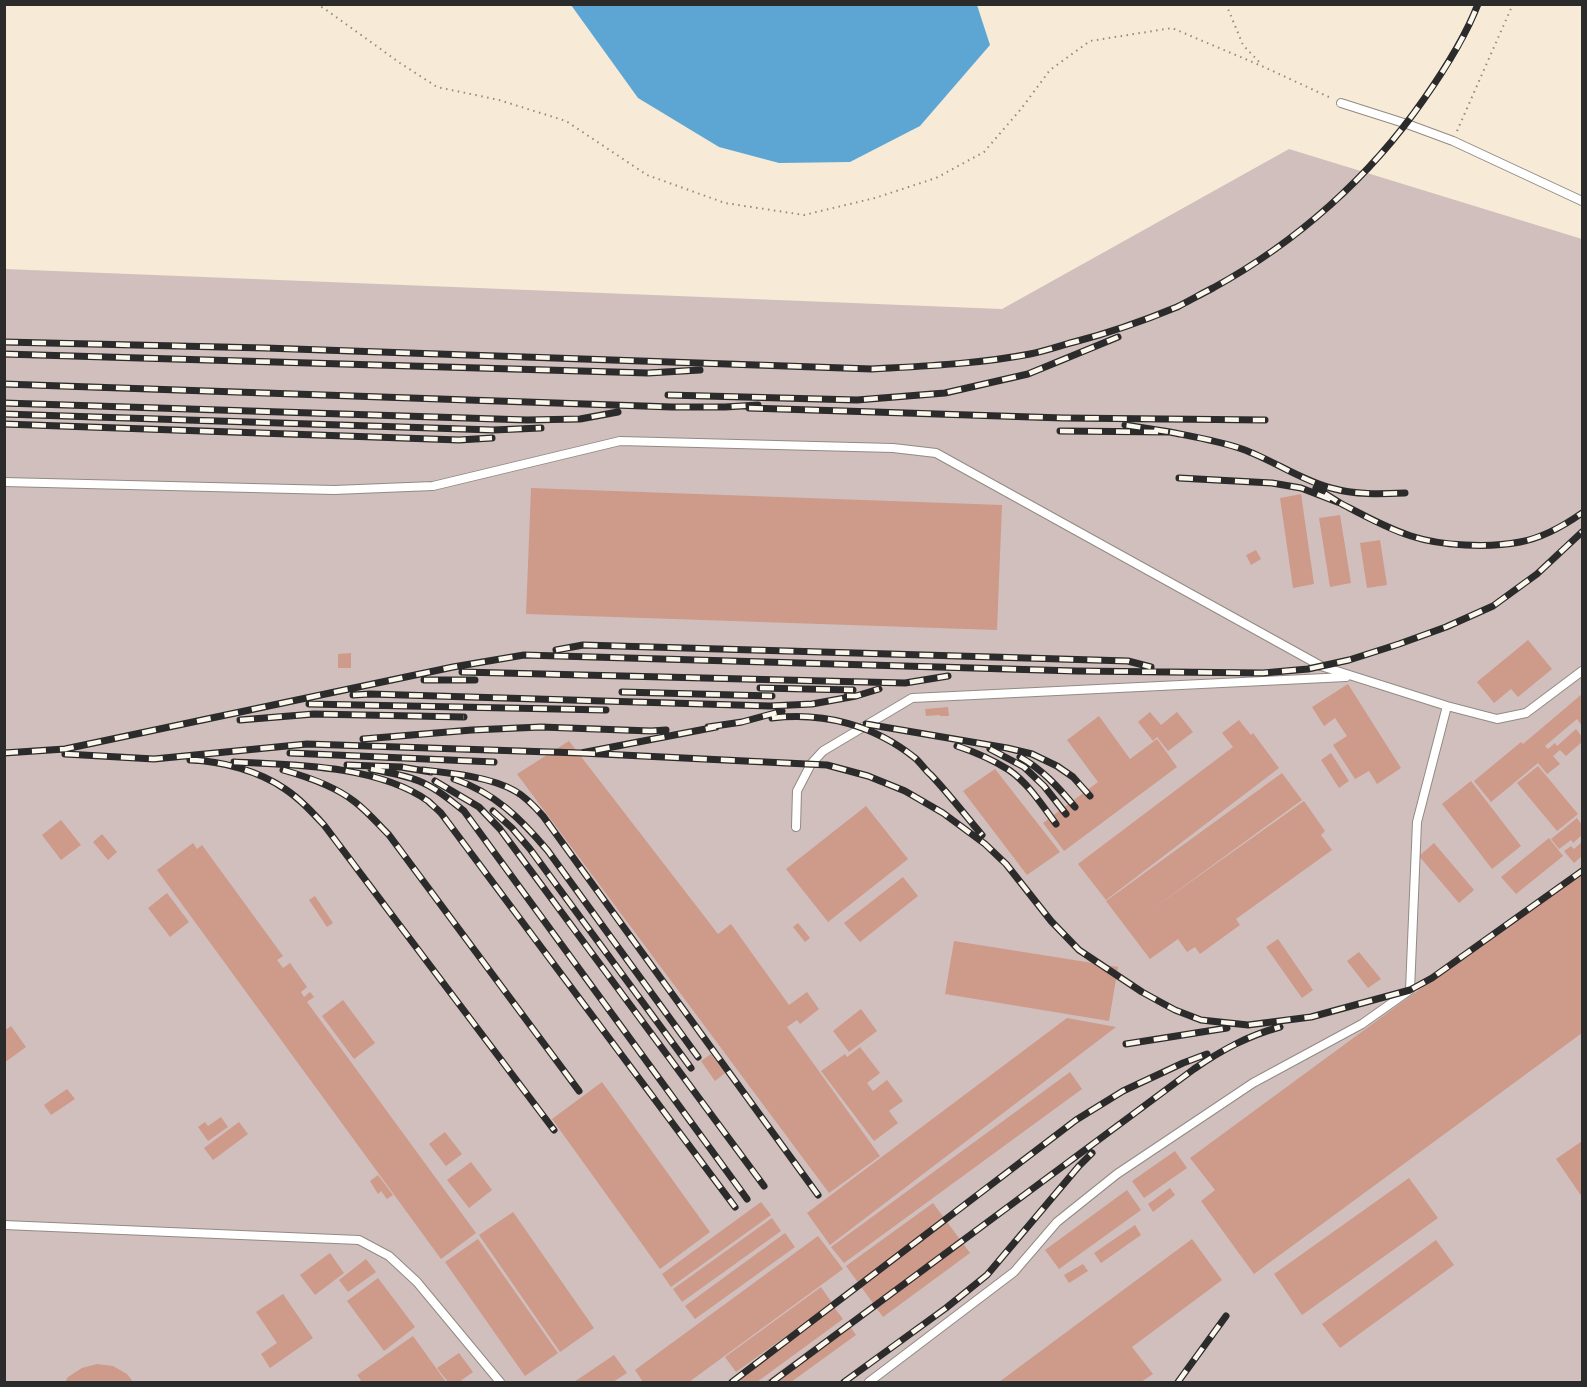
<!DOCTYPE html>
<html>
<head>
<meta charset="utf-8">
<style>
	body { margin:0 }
	#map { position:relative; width:1587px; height:1387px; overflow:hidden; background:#f7ebd8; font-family:"Old Standard TT",serif }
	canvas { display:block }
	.frame { position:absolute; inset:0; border:6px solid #2b2b2b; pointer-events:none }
</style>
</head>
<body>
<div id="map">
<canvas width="1587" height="1387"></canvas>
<div class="frame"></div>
</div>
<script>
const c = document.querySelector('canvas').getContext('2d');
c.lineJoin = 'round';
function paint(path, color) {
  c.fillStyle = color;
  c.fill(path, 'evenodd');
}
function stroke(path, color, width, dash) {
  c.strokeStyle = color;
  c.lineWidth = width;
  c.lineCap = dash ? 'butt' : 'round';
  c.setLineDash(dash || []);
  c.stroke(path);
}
const industrial = new Path2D(`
	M1289 149 1582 239V1382H5V269L1002 309Z`);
const water = new Path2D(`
	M571 5H977L990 45 920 126 850 162 779 163 719 147 638 98Z`);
const building = new Path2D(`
	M531 488 1002 505 997 630 526 614Z
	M1301 494 1314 584 1293 588 1280 498Z
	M1340 515 1351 583 1330 587 1319 518Z
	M1380 540 1387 585 1367 588 1360 543Z
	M1256 550 1261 559 1251 565 1246 555Z
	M1528 640 1552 669 1518 697 1511 689 1494 703 1477 682Z
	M351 653V668H338V654Z
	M1348 684 1401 768 1377 784 1369 771 1355 779 1333 745 1347 736 1335 718 1324 726 1312 707Z
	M1582 694V726L1577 719 1545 746 1548 749 1555 743 1557 746 1576 729 1582 737V742L1566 756 1560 750 1553 756 1560 764 1547 774 1538 763 1491 802 1474 781 1521 742 1523 744Z
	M948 707 949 716H940V715L926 716 925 709Z
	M1150 712 1161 725 1177 712 1193 732 1168 751 1157 737 1153 741 1138 722Z
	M1099 716 1130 759 1157 739 1177 767 1064 851 1043 823 1098 782 1067 740Z
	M1239 720 1251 735 1253 733 1279 768 1106 900 1078 864 1233 747 1222 733Z
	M569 741 718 934 731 924 789 1005 807 992 819 1009 800 1024 797 1020 787 1027 880 1156 829 1193 517 774Z
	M1331 753 1349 781 1339 788 1321 760Z
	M1538 766 1578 814 1557 831 1517 783Z
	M995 769 1060 852 1027 875 963 791Z
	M1282 773 1302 800 1151 910 1304 801 1325 831 1321 835 1332 850 1236 919 1240 925 1200 954 1195 947 1187 952 1178 939 1150 959 1106 901Z
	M1471 781 1521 846 1492 869 1442 804Z
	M866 806 908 859 828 922 786 869Z
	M1577 818 1582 825V835L1573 843 1571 840 1559 849 1551 839Z
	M61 820 81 845 61 860 42 835Z
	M102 834 117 852 108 860 93 842Z
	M1549 838 1563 856 1516 894 1501 877Z
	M1582 842V856L1574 863 1564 851 1571 846 1574 849Z
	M193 843 197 849 202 845 283 956 277 960 283 968 290 963 307 987 301 992 304 997 310 992 314 997 307 1002 476 1233 441 1259 157 870Z
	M1434 843 1474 890 1459 903 1419 856Z
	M1582 870V1033L1254 1274 1201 1201 1215 1190 1190 1158Z
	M903 877 918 896 860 942 844 923Z
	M167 893 189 922 170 937 148 908Z
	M315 896 333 923 327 927 309 900Z
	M798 923 810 938 805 942 793 927Z
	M1278 939 1313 990 1302 998 1266 947Z
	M954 941 1118 967 1109 1021 945 994Z
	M1359 952 1381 979 1368 988 1347 961Z
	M343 1000 375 1043 354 1059 322 1016Z
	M861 1009 877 1031 849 1052 833 1031Z
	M1067 1018 1116 1027 830 1245 807 1213Z
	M11 1026 26 1047 4 1063V1031Z
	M860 1047 880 1073 867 1083 873 1091 887 1080 903 1101 889 1111 898 1123 874 1141 821 1071 845 1054 847 1057Z
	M711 1054 725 1073 715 1081 701 1061Z
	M1070 1072 1082 1089 844 1263 831 1247Z
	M602 1082 710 1232 660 1269 552 1119Z
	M67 1089 75 1099 51 1115 44 1105Z
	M221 1117 228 1127 208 1141 198 1127 205 1122 208 1126Z
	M239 1122 248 1134 213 1160 204 1148Z
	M445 1132 462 1154 446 1166 429 1144Z
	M1582 1141V1197L1556 1159Z
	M1175 1151 1187 1168 1144 1198 1132 1181Z
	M471 1162 492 1190 469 1208 447 1180Z
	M378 1175 393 1195 387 1199 381 1191 378 1194 370 1181Z
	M1409 1178 1438 1218 1302 1315 1274 1274Z
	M1170 1188 1175 1195 1153 1212 1148 1204Z
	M1127 1190 1141 1210 1059 1269 1045 1250Z
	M761 1202 771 1215 671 1287 662 1274Z
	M933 1203 970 1253 883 1317 846 1266Z
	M513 1212 594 1328 560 1352 479 1235Z
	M772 1218 781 1231 682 1302 673 1289Z
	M1135 1225 1141 1235 1101 1263 1094 1253Z
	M785 1233 795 1247 695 1319 685 1306Z
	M818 1236 843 1269 689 1382H643L635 1370Z
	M478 1239 558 1353 525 1376 445 1262Z
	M1192 1239 1222 1280 1132 1347 1153 1374 1141 1382H999Z
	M1436 1240 1454 1265 1340 1348 1322 1324Z
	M330 1253 344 1273 315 1295 300 1275Z
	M366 1259 376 1272 348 1292 339 1280Z
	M1083 1264 1088 1271 1069 1283 1064 1275Z
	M378 1278 415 1327 384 1351 347 1301Z
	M821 1287 832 1303 736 1372 725 1357Z
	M283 1294 313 1338 270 1368 261 1354 277 1343 256 1312Z
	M833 1306 843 1319 757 1382H742L738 1376Z
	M847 1322 856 1335 791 1382H765Z
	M413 1336 446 1382H362L357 1375Z
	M459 1353 473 1372 459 1382H448L437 1368Z
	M614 1355 627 1373 613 1382H574Z
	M97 1364 113 1366 127 1374 133 1382H65L68 1377 82 1368Z`);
const path = new Path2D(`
	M316 4 325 9 400 63 437 87 499 100 566 121 647 175 725 203 804 215 875 198 936 178 984 152 1021 109 1050 70 1090 41 1172 28 1264 67 1331 98
	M1226 4 1243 45 1262 65
	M1457 131 1513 4`);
const lane = new Path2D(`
	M1341 103 1407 124 1453 141 1582 201
	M4 482 334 490 433 486 620 441 893 448 936 453 1321 666 1447 706 1497 719 1526 713 1582 671
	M796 827 797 791 811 764 823 751 912 698 1346 677
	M4 1225 359 1240 389 1256 417 1282 500 1382
	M869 1382 1014 1272 1057 1222 1117 1174 1253 1083 1362 1024 1410 990 1417 822 1447 706`);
const rail = new Path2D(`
	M4 342 265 348 872 369C925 366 978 364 1030 354 1045 351 1059 346 1074 342 1109 333 1143 321 1177 307 1189 301 1201 294 1213 288 1297 242 1370 177 1424 99 1445 69 1465 38 1478 4
	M4 354 648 373 700 370
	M4 384 672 407H725L758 405
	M668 395 857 400 945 393 1028 374 1118 337
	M4 403 527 420 580 419 618 412
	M749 408 1063 418 1265 420
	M4 414 493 430 541 428
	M4 424 459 440 492 438
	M1060 431 1170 432 1125 425
	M1170 432C1195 437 1219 441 1242 449 1273 460 1300 480 1331 488 1356 495 1380 494 1405 493
	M1179 478 1272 483 1301 488 1340 503 1316 488
	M1340 503C1363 515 1386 528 1411 536 1441 546 1489 548 1520 542 1542 538 1565 525 1582 513
	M556 650 583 645 1128 661 1151 667
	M462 672 905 683 948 676
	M424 680H475
	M760 688 853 690
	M622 692 772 696
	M353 695 370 694 770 706 812 704 856 696
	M847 696H856L879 689
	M309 704 606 710
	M772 718C824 712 874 725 915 758 921 763 925 770 931 775 949 794 965 815 982 835
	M240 720 314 714 464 717
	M866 724 1007 748 1032 754 1057 766 1073 777 1090 796
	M708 727 742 722 782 711
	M363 739 472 730 541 727 651 731 666 730
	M957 746C975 752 993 760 1009 770 1028 783 1042 805 1056 824
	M990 749 1024 767 1044 786 1066 814
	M4 753 65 749 453 667 524 655 1076 671 1263 673 1308 669 1349 660 1399 644 1446 627 1493 606 1537 574 1582 532
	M290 753 494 762
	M581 753 827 765 868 776 905 791 943 813 985 844 1006 864 1051 921 1079 950 1142 992 1175 1010 1201 1020 1248 1025 1311 1017 1410 990 1432 978 1582 871
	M65 754 154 759 307 744 581 753 716 727
	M1020 757C1043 770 1058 787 1075 807
	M190 760C222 761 259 771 285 789 300 799 312 812 324 825L554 1130
	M234 762C294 765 377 765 428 801 432 805 437 809 441 813L735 1207
	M347 765 401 767 431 772
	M371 769C387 772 404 775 419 781 436 788 450 800 464 811L747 1199
	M283 770C308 777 335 786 355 802 368 812 378 824 389 835L579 1091
	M423 770C451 773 491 777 515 791 526 797 535 807 543 816L818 1195
	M454 779C495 793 521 819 548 851L698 1057
	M435 781 479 807 500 829 764 1186
	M493 811 512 828 530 849 691 1068
	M1126 1044 1227 1028
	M732 1382 1076 1120 1123 1091 1183 1063 1207 1054
	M772 1382 1194 1069C1222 1050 1247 1036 1280 1027
	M844 1382 946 1308 987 1275 1079 1166 1092 1153
	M1178 1382 1226 1316`);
paint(industrial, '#d1bfbd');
paint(water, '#5da6d4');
paint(building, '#ce9a8a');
stroke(lane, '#918b82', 10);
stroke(path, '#918b82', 2, [1.5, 4.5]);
stroke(lane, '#fff', 8);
stroke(rail, '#2b2b2b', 7);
stroke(rail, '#fbf7ec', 4.5, [14]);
</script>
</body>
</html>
